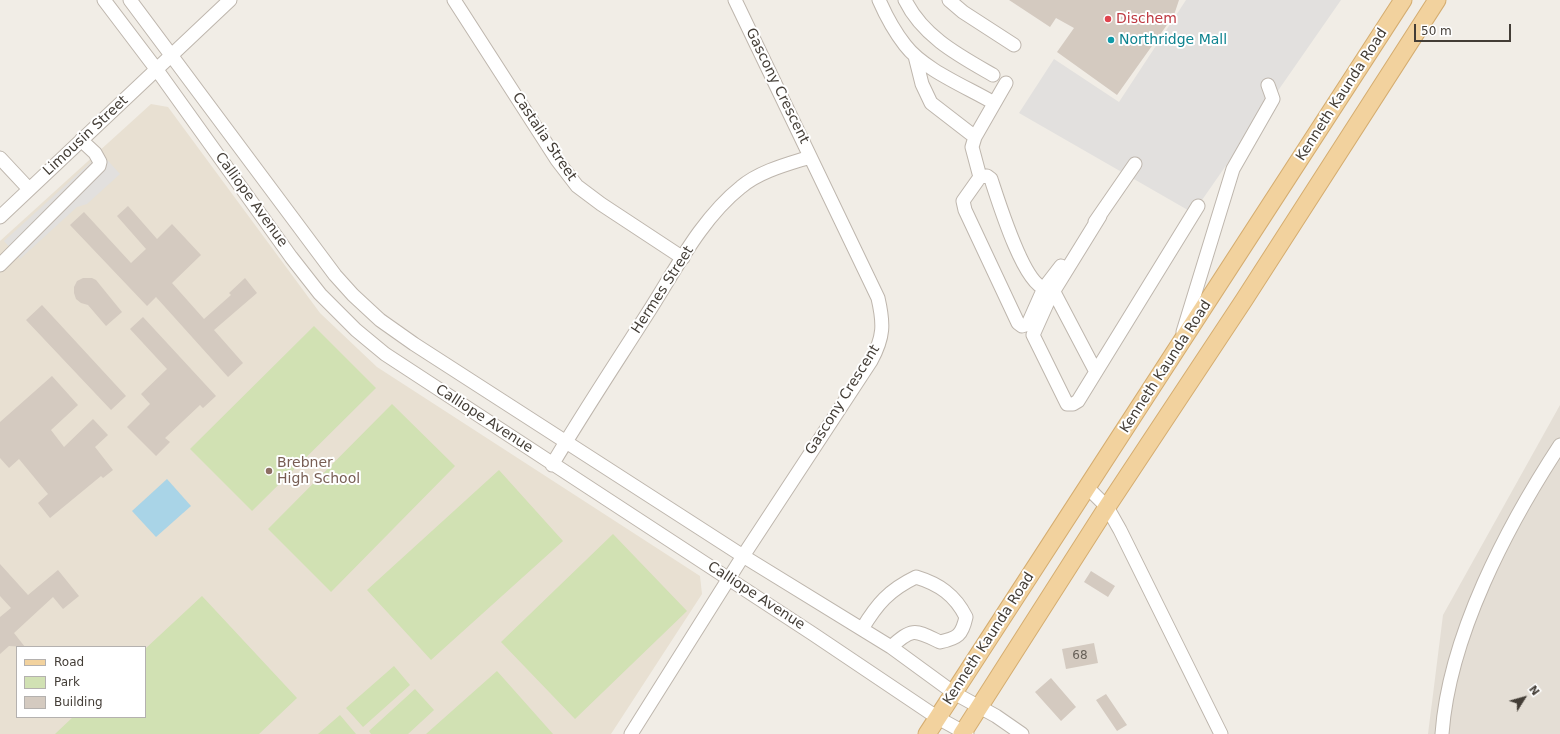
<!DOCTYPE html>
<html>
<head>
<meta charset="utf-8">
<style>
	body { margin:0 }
	#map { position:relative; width:1560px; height:734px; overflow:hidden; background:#f1ede6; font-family:"DejaVu Sans",sans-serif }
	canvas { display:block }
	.legend { position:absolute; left:16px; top:646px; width:130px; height:72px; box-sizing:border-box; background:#fff; border:1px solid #b4b1af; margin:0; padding:5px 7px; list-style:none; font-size:12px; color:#433d36 }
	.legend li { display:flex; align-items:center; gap:8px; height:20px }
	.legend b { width:20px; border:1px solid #b4b1af }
	.north { position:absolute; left:1504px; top:678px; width:40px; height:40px; -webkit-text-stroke:3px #fff; paint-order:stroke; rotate:53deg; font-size:11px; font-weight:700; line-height:16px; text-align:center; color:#433d36 }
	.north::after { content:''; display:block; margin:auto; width:14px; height:18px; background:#433d36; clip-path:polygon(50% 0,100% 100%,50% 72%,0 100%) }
	.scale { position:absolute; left:1414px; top:24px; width:97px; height:18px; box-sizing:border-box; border:2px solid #433d36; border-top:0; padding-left:5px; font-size:12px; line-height:14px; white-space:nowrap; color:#433d36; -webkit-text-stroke:3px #fff; paint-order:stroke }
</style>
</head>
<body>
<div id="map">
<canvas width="1560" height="734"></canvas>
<ul class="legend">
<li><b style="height:5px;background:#f2d29e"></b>Road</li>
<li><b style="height:11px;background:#d1e1b3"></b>Park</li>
<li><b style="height:11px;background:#d4cac0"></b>Building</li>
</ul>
<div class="north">N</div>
<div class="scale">50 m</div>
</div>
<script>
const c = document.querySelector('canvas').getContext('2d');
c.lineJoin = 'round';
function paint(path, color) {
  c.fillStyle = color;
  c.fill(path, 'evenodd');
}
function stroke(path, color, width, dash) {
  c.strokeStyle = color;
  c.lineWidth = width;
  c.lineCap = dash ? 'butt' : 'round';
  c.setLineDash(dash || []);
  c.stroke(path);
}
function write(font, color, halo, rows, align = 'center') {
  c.font = font + ' "DejaVu Sans",sans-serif';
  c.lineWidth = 4;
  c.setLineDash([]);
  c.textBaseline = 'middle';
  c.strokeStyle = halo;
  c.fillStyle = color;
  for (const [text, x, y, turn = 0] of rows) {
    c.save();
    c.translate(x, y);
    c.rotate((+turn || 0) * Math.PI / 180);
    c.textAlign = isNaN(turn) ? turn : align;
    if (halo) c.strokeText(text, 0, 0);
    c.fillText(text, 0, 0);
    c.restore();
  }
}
const residential = new Path2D(`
	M1560 405V734H1428L1443 615Z`);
const education = new Path2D(`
	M151 104 168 107 320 313 377 367 700 576 702 594 611 734H0V241ZM17 647H145V717H17Z`);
const green = new Path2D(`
	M314 326 376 388 252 511 190 449Z
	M392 404 455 466 331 592 268 529Z
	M499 470 563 541 431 660 367 590Z
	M613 534 687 611 575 719 501 642Z
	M202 596 297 698 259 734H55L73 717H145V649Z
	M394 666 410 685 363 727 346 708Z
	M497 671 553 734H426Z
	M415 689 434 710 408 734H371L369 731Z
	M340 715 356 734H318Z`);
const parking = new Path2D(`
	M1186 0H1341L1193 213 1019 113 1054 59 1119 102Z
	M101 153 120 174 87 204 77 207 20 259 4 241Z`);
const water = new Path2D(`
	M167 479 191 506 156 537 132 511Z`);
const building = new Path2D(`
	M1009 0H1179L1174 15 1117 95 1057 52 1074 28 1056 18 1050 27Z
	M128 206 157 239 172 224 201 255 172 283 204 319 231 295 229 293 245 278 257 293 214 330 243 363 228 377 156 297 147 306 70 225 84 212 131 263 146 249 117 216Z
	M83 278H92L96 280 122 312 106 326 88 305 81 303 76 299 74 293V287L77 281Z
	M42 305 126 396 111 410 26 320Z
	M143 317 216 396 203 408 200 405 165 438 170 442 156 456 127 427 150 404 141 394 167 369 130 329Z
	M52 376 78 405 51 430 64 447 93 419 108 435 95 447 113 470 103 478 101 476 50 518 38 503 48 494 19 459 9 468 0 458V422Z
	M0 564 28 595 58 570 79 596 63 609 53 597 14 633 25 647 9 646 0 654V617L11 608 0 596Z
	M1091 571 1115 586 1108 597 1084 582Z
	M1094 643 1098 663 1066 669 1062 649Z
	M1051 678 1076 707 1061 721 1035 692Z
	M1106 694 1127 725 1117 731 1096 700Z`);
const minor = new Path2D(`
	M104 0 157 70 291 257 320 294 356 330 385 354 813 634 938 718 967 734
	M130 0 335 275 353 295 380 320 414 344 743 556 891 647 954 693 996 716 1022 734
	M454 0 557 160 577 186 601 204 683 258
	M879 0C886 16 894 31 905 45 924 70 967 87 994 103
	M905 0C923 37 960 56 993 75
	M949 0 963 12 1014 45
	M915 56 922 84 931 103 975 137
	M1006 83 975 137 972 147 980 177 963 201 965 210 1018 323 1022 326 1028 324 1044 288
	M0 158 29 189
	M980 177 987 176 991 179C998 200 1023 282 1044 288L1061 266
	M1100 216 1050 297 1033 335 1067 404H1073L1078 401 1198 206
	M0 217 230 0
	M1095 222 1135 164
	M0 265 99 166 100 162 95 153 81 140
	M1053 294H1055L1096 372
	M1183 332 1233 169 1273 99 1268 85
	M552 465C584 411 618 360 651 308 677 267 702 218 741 187 760 171 788 164 810 157
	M1088 488 1107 507 1120 530 1221 734
	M862 629C877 604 889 590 916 577 939 584 955 595 966 617 962 635 958 638 940 642 915 630 913 627 891 647
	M631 734 743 556 871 361C884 337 884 324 878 298L735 0
	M1442 734C1449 636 1507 526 1560 445`);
const major = new Path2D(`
	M927 734 1403 0
	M962 734 1107 507 1244 300 1437 0`);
const markers = [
	[1108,19,4,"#e0444e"],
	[1111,40,4,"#0f9aa8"],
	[269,471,4,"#8d6e63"]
];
const numberNames = [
	["68",1080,656]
];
const healthNames = [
	["Dischem",1116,19]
];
const cultureNames = [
	["Northridge Mall",1119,40]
];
const streetNames = [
	["Gascony Crescent",777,86,64],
	["Kenneth Kaunda Road",1342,95,-57],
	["Limousin Street",86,136,-43],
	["Castalia Street",544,137,56],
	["Calliope Avenue",251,200,54],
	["Hermes Street",663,290,-57],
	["Kenneth Kaunda Road",1166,367,-57],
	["Gascony Crescent",843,400,-58],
	["Calliope Avenue",484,419,33],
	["Calliope Avenue",756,596,33],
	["Kenneth Kaunda Road",989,639,-57]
];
const educationNames = [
	["Brebner",277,463],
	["High School",277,479]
];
paint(residential, '#e4ded5');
paint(education, '#e8e0d2');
paint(green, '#d1e1b3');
paint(parking, '#e2e0de');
paint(water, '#a9d4e7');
paint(building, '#d4cac0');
stroke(minor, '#beb6ad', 15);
stroke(major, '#d5ad70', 19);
stroke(minor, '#fff', 13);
stroke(major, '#f2d29e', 17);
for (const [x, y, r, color] of markers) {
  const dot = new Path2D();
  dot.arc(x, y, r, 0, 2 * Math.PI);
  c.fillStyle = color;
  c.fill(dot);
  stroke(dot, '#fff', 1.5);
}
write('12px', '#676058', null, numberNames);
write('14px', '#be3a42', '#fff', healthNames, 'left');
write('14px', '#0d838f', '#fff', cultureNames, 'left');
write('14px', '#433d36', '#fff', streetNames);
write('14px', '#785e54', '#fff', educationNames, 'left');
</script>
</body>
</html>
